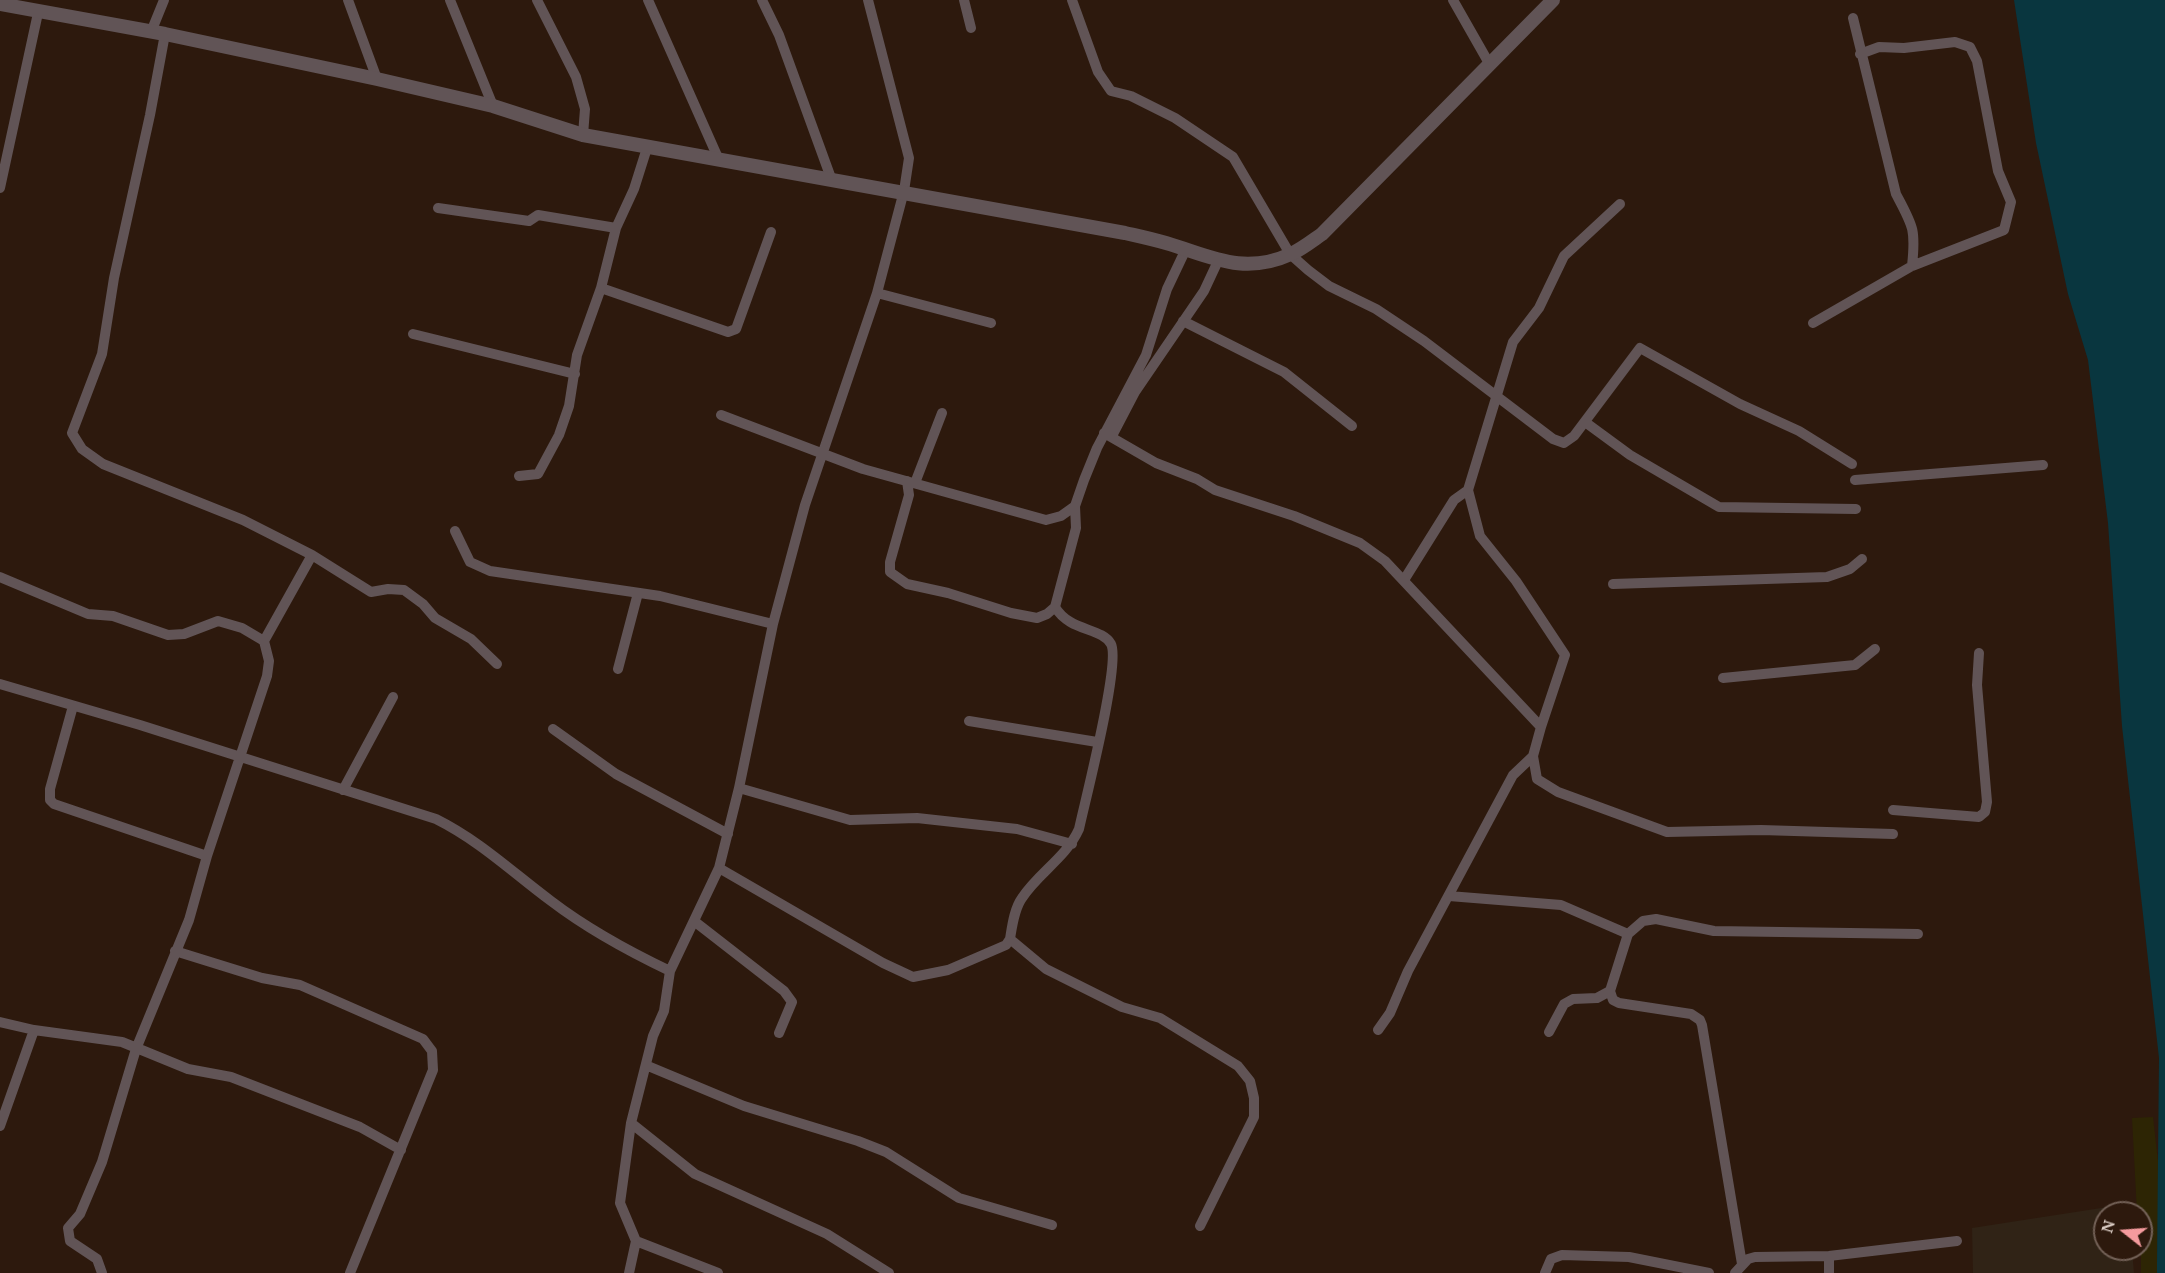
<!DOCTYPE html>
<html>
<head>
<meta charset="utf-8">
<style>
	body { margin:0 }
	#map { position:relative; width:2165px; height:1273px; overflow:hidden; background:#2d190d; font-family:"PT Serif",serif }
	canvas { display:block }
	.north { position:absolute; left:2093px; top:1201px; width:60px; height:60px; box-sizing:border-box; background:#2d190d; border:2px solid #736157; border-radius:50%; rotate:287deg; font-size:16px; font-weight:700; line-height:24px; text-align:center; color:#dccec6 }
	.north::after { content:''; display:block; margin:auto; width:21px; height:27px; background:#f59b9e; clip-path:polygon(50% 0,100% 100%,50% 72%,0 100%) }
</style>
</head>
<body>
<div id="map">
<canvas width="2165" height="1273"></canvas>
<div class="north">N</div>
</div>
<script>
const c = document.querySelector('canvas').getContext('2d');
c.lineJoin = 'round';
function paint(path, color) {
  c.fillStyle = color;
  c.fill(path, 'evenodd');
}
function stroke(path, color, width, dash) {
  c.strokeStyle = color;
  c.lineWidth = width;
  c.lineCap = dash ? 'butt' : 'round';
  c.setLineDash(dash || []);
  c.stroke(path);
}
const commercial = new Path2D(`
	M2127 1204 2128 1213H2105V1249H2132L2134 1273H1973L1972 1228Z`);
const sand = new Path2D(`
	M2153 1117 2159 1170 2157 1273H2141V1213H2137L2132 1118Z`);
const water = new Path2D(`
	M2014 0H2165V1273H2157V1262L2159 1058 2122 726 2108 523 2088 360 2068 294 2036 143Z`);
const minor = new Path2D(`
	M348 0 377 79
	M450 0 493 106
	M537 0 576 77 585 109 583 135
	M648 0 719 160
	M762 0 779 35 831 178
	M964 0 971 28
	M1072 0 1098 72 1111 91 1131 96 1175 118 1233 157 1290 254 1308 270 1329 286 1376 309 1424 341 1553 439 1564 443 1574 436 1640 348 1740 404 1799 431 1852 464
	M1453 0 1490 65
	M1853 18 1896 194C1913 226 1916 229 1912 266
	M151 32 164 0
	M165 34 150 115 114 278 102 354 72 433 82 449 103 464 243 520 312 555 371 592 388 589 404 590 423 604 435 618 471 639 497 664
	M0 188 38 13
	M438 208 529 221 538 215 616 228
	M601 288 728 332 736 329 771 232
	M877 293 991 323
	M1183 321 1284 372 1352 426
	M1813 323 1912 266 2004 230 2011 202 1998 171 1977 61 1970 47 1955 42 1904 48 1879 47 1860 54
	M413 334 575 374
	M721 415 863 469 1046 520 1061 516 1075 506
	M1585 422 1630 455 1719 507 1856 509
	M1104 433 1156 463 1197 479 1215 490 1294 516 1360 543 1385 561 1541 727 1533 756 1513 775 1408 971 1390 1013 1378 1030
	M1112 436 1135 392 1204 291 1218 261
	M519 476 538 474 559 435 569 406 577 355 601 288 616 228 634 189 647 148
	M1855 480 2043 465
	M907 481 909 495 890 562V572L907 584 948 593 1011 613 1037 618 1047 614 1055 607
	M915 483 942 413
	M1468 490 1480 536 1516 581 1565 655 1541 727
	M455 531 470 562 490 571 660 596 773 624
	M0 577 88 614 113 616 168 635 184 634 218 621 242 628 264 641
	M1404 580 1454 500 1468 490 1513 342 1539 308 1564 256 1620 204
	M1613 584 1827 577 1850 569 1862 559
	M618 669 638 593
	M1723 678 1855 665 1875 649
	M0 684 140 725 436 819C480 841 512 872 551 901 589 930 628 951 670 971
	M73 706 50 789V800L54 804 207 856
	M969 721 1097 742
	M553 729 616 774 728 834
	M1533 756 1537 779 1558 792 1667 832 1761 830 1893 834
	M739 788 850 820 917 818 1017 829 1072 844
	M343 790 393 697
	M1893 810 1979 817 1985 812 1987 802 1977 685 1979 653
	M719 868 883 963 913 977 948 970 1006 945 1010 939C1012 927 1014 909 1022 898 1038 873 1066 858 1079 829 1085 801 1121 663 1111 644 1101 627 1070 632 1055 607L1076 528 1075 506 1084 480 1097 448 1146 355 1167 289 1185 251
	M1449 896 1561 905 1628 934
	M694 921 784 991 792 1002 779 1033
	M1010 939 1046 969 1122 1007 1160 1018 1238 1066 1250 1081 1254 1098V1117L1200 1226
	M175 951 262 978 300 985 423 1039 432 1051 433 1070 350 1273
	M0 1022 34 1030 122 1042 188 1069 231 1077 360 1127 401 1150
	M1549 1032 1564 1004 1573 999 1597 998 1610 991
	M648 1066 744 1106 858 1141 886 1152 959 1198 1052 1225
	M631 1123 695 1174 827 1234 889 1273
	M0 1126 34 1030
	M636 1241 718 1273
	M1829 1256V1273
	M1742 1264 1702 1025 1700 1020 1691 1014 1619 1003 1613 1000 1610 991 1628 934 1643 921 1656 919 1714 931 1918 934
	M102 1273 97 1259 70 1241 68 1228 80 1214 102 1162 136 1049 189 920 207 856 267 676 269 661 264 641 312 555
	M629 1273 636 1241 620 1203 631 1123 653 1036 664 1011 670 971 719 868 739 788 773 624 805 505 877 293 904 191 909 158 868 0
	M1545 1273 1551 1259 1562 1255 1629 1257 1709 1273
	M1735 1273 1748 1259 1755 1257 1829 1256 1957 1241`);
const tertiary = new Path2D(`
	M0 4 165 34 377 79 493 106 583 135 1125 233C1138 236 1152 239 1166 243 1210 256 1243 276 1291 254 1302 249 1312 241 1322 234L1553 0`);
paint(commercial, '#302316');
paint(sand, '#2d2504');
paint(water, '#09363f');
stroke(minor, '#615456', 10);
stroke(tertiary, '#615456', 14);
</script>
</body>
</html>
